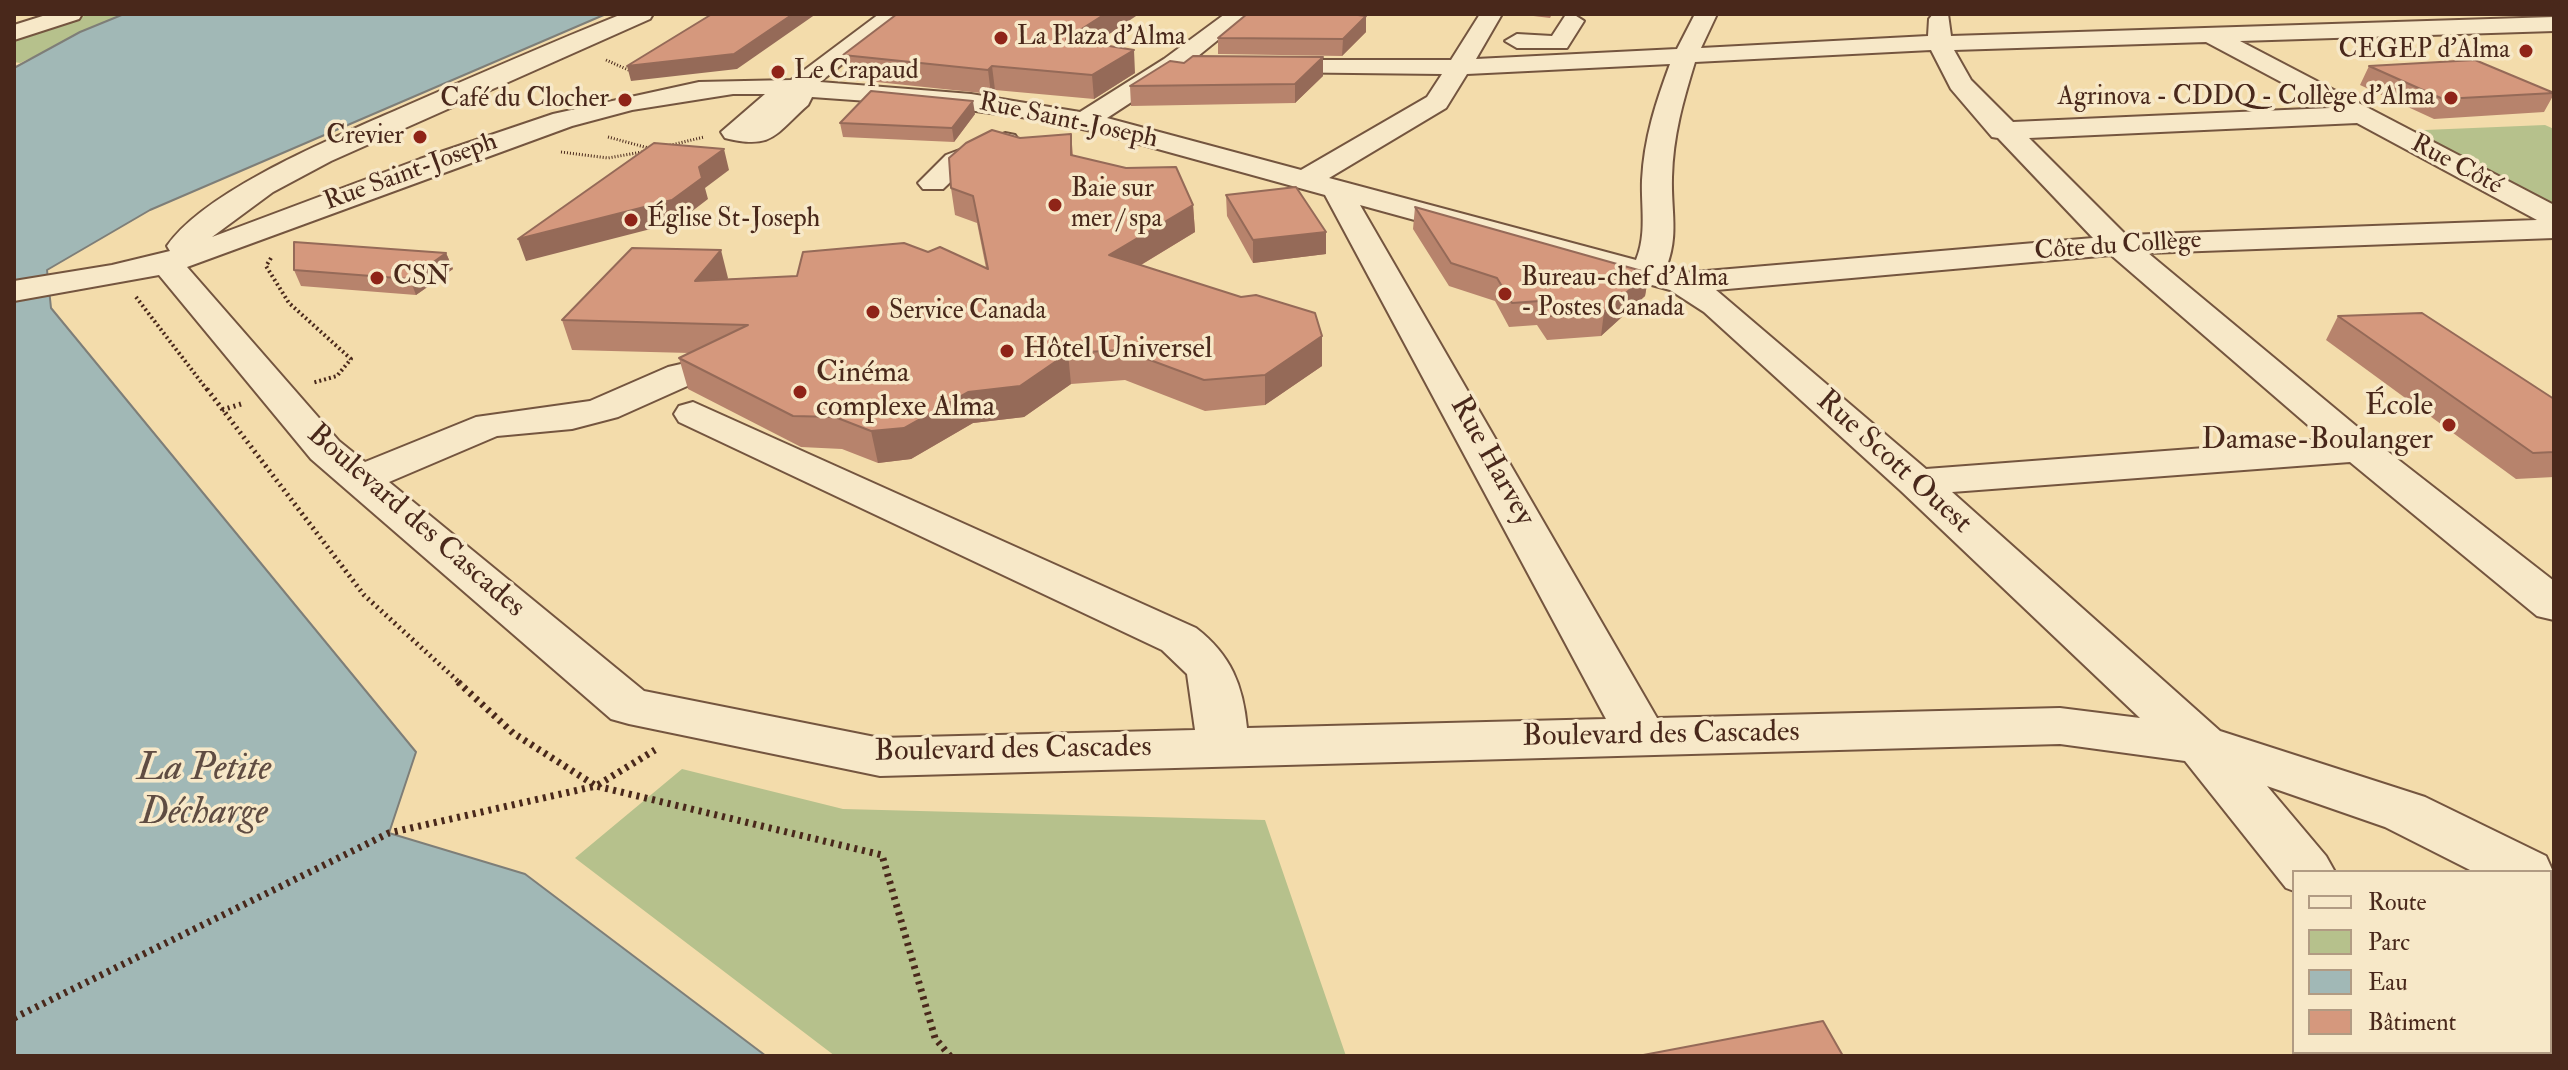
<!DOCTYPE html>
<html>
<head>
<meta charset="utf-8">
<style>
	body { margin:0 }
	#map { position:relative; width:2568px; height:1070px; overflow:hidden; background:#f3dcab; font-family:"IM FELL Double Pica",serif }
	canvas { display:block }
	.frame { position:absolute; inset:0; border:16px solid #49281b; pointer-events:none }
	.legend { position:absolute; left:2292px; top:870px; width:260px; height:184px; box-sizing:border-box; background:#f7e8c8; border:2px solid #b19b83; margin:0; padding:10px 14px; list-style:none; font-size:24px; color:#49281b }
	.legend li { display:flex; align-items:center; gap:16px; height:40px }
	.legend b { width:40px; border:2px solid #b19b83 }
</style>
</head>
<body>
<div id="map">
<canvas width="2568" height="1070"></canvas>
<div class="frame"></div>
<ul class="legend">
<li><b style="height:10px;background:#f7e8c8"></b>Route</li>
<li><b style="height:22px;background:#b6c18c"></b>Parc</li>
<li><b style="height:22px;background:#a1b8b6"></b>Eau</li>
<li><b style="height:22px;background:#d5987d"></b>Bâtiment</li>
</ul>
</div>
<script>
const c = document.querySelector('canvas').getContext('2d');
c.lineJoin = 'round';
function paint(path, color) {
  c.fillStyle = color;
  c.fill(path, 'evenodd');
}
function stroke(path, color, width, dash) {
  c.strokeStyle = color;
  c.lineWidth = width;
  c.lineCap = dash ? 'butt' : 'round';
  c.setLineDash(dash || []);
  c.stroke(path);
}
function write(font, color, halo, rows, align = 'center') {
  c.font = font + ' "IM FELL Double Pica",serif';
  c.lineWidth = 7;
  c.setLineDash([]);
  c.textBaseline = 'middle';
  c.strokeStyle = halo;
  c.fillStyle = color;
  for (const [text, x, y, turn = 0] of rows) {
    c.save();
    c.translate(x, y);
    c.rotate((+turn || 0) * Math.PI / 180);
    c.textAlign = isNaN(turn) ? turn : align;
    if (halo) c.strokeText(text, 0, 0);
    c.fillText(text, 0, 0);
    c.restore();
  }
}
const green = new Path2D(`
	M90 14H124L20 63 14 62V40Z
	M2545 125 2554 129V213L2401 131Z
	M682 769 843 809 1265 820 1346 1056H835L575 858Z`);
const water = new Path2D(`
	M124 14H606L150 210 47 270 51 308 416 752 389 833 525 874 766 1056H14V68L80 32Z`);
const pathFar3 = new Path2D(`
	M606 60 633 72
	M608 137 652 149
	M667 146 704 137
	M561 152 608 158 642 152`);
const pathFar2 = new Path2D(`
	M271 258 266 266 289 303 351 359 337 376 312 383
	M136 297 208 391`);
const pathFar1 = new Path2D(`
	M207 389 364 595 461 684
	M222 410 241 404`);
const path = new Path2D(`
	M458 682 513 733 596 786 655 750
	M14 1018 389 833 596 786 882 855 935 1038 950 1056`);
const minor = new Path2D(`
	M49 14H82L79 19 14 40V25Z
	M622 14H653L650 19 331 161 273 192 212 237 420 159 553 114 699 82 791 80 879 14H904L820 82 971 94 1080 112 1164 59 1225 14H1250L1182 69 1107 118 1301 170 1427 97 1442 74 1264 72 1255 70 1252 65 1255 60H1451L1480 14H1502L1476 59 1677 49 1695 14H1717L1701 48 1928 36 1929 19 1933 14H1948L1951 36 2554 17V31L2240 41 2554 205V238L2148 253 2373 440 2554 581V620L2537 616 2350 462 1952 492 2220 731 2425 797 2546 856 2554 874 2550 882V872H2474L2385 827 2267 786 2326 856 2335 872H2294V891L2286 888 2185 761 2060 744 880 776 629 724 611 719 311 459 159 275 14 301V281L112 265 170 251 167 246C207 188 343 134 408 105 479 74 550 43 622 14ZM2206 42 2330 108 2013 122 1971 80 1954 50ZM1931 50 1951 89 1992 137 1998 138 2093 238 1683 273 1666 268C1679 235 1671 212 1672 177 1673 136 1683 101 1695 62ZM1670 64C1656 102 1644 138 1642 180 1641 207 1647 234 1636 260L1329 178 1446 108 1467 74ZM733 94H765L721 132 725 138C773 150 775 134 808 105L812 97 938 106 1036 119 1096 132 1325 195 1606 719 1247 728C1243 685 1231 655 1196 628L693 402 679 406 674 414 679 422 1162 650 1187 674 1195 730 880 738 644 691 389 482 497 436 572 429 618 417 694 383 700 375 694 367 681 364 668 367 590 401 476 417 365 462 339 441 187 267 572 126 632 110ZM2357 123 2537 220 2126 235 2029 138ZM1360 205 1670 290 1704 312 1901 491 2140 718 2060 708 1657 718ZM2111 255 2324 439 1926 469 1716 290Z
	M1573 14 1584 21 1567 48H1517L1505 41 1517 34 1552 36 1565 16Z
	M1005 133 1015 135 1019 141 1015 147 966 167 943 189H923L918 183 946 155Z
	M2420 1052H2488L2490 1056H2422Z`);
const wall = new Path2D(`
	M1247 14H1356L1366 32 1342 56 1218 54V38Z
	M1517 14H1552L1550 18Z
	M1095 44 1135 73 1094 99 995 90 991 94 848 79 843 55Z
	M1323 57V76L1295 103 1131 106 1130 86 1184 63Z
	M2369 66 2554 93V94L2544 112 2434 119 2360 85Z
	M975 114 954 142 843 137 840 123Z
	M1071 134 1073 155 1193 205 1195 232 1141 265 1322 336V366L1265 405 1205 411 1125 380 1071 384 1024 417 973 423 911 459 878 463 842 449 801 447 688 389 679 358 690 353 572 350 562 320 728 278 727 279 797 276 928 252 986 268 977 223 955 215 951 188 1020 138Z
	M1226 195 1326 254 1253 263 1227 216Z
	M1415 207 1649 273 1645 296 1601 336 1547 340 1537 325 1509 327 1495 301 1449 286 1413 229Z
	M446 253 453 269 416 295 301 286 294 270Z
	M2338 316 2554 399V477L2516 479 2326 340Z`);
const shadedWall = new Path2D(`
	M793 14H816L737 69 631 81 627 66Z
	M1105 14H1139L1068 62 1066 39Z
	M1366 16V32L1342 56 1343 39Z
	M1134 50 1135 73 1094 99 1092 75Z
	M1323 57V76L1295 103V84Z
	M992 66 995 90 991 94 988 70Z
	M973 101 975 114 954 142 952 128Z
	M724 149 729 170 705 188 708 199 678 222 526 261 518 239 699 167Z
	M1193 205 1195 232 1111 283 1109 255Z
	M1326 232V254L1253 263V240Z
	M721 250 728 278 703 310 695 281Z
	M446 253 453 269 416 295 410 279Z
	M1649 273 1645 296 1601 336 1604 312Z
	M1322 336V366L1265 405V375Z
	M1068 353 1071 384 1024 417 973 423 911 459 878 463 871 431 968 392Z`);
const building = new Path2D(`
	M712 14H793L734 54 627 66Z
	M897 14H1105L1066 39 1134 50 1092 75 992 66 988 70 843 55Z
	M1247 14H1350L1366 16 1343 39 1218 38Z
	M1193 56 1323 57 1295 84 1130 86 1170 61 1184 63Z
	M2475 60 2554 93 2443 99 2369 66Z
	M871 91 973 101 952 128 840 123Z
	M992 130 1020 138 1071 134V155L1126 168 1176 167 1193 205 1109 255 1241 297 1256 295 1315 313 1322 336 1265 375 1204 380 1123 350 1068 353 1020 386 968 392 904 428 871 431 835 417 793 416 679 358 748 325 562 320 632 248 721 250 695 281 797 276 803 252 904 243 928 252 940 247 988 269 973 196 951 188 949 158 966 143Z
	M654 143 724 149 699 167 702 178 672 200 518 239Z
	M1296 187 1326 232 1253 240 1226 195Z
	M1415 207 1649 273 1604 312 1550 316 1540 301 1512 303 1497 278 1451 263Z
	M294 242 446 253 410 279 294 270Z
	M2422 313 2554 399V452L2533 453 2338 316Z
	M1823 1021 1843 1056H1638Z`);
const markers = [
	[1001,38,8,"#8f2418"],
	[2526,51,8,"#8f2418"],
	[778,72,8,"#8f2418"],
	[2451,98,8,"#8f2418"],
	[625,100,8,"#8f2418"],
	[420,137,8,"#8f2418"],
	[1055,205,8,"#8f2418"],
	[631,220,8,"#8f2418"],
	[377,278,8,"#8f2418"],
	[1505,294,8,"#8f2418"],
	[873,312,8,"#8f2418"],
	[1007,351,8,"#8f2418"],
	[800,392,8,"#8f2418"],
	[2449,425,8,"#8f2418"]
];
const farPoinames = [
	["La Plaza d'Alma",1017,38],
	["CEGEP d'Alma",2510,51,"right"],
	["Le Crapaud",794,72],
	["Agrinova - CDDQ - Collège d'Alma",2435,98,"right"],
	["Café du Clocher",609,100,"right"],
	["Crevier",404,137,"right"],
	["Baie sur",1071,190],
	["mer / spa",1071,220],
	["Église St-Joseph",647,220],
	["CSN",393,278],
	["Bureau-chef d'Alma",1521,279],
	["- Postes Canada",1521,309],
	["Service Canada",889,312]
];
const farStreetnames = [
	["Rue Saint-Joseph",1068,122,12],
	["Rue Côté",2456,166,28],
	["Rue Saint-Joseph",411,173,-20],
	["Côte du Collège",2118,247,-4]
];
const poiNames = [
	["Hôtel Universel",1023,351],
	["Cinéma",816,375],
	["complexe Alma",816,409],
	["École",2433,408,"right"],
	["Damase-Boulanger",2433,442,"right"]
];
const streetNames = [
	["Rue Harvey",1491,462,61],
	["Rue Scott Ouest",1893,463,42],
	["Boulevard des Cascades",415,522,41],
	["Boulevard des Cascades",1661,736,-1],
	["Boulevard des Cascades",1013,751,-1]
];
const nearWaternames = [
	["La Petite",204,771],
	["Décharge",204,815]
];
paint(green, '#b6c18c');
paint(water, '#a1b8b6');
stroke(water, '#7e7e78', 2);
stroke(minor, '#74553f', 4);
stroke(pathFar3, '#49281b', 3, [1, 2]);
stroke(pathFar2, '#49281b', 4, [2, 3]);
stroke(pathFar1, '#49281b', 5, [2, 4]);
stroke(path, '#49281b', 7, [3, 5]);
paint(minor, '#f7e8c8');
paint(wall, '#b7836c');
paint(shadedWall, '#956a58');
paint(building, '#d5987d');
stroke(building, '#956a58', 2);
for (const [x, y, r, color] of markers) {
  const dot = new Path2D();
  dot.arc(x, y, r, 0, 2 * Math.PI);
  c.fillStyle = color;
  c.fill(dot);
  stroke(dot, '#f7e8c8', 3);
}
write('26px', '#49281b', '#f7e8c8', farPoinames, 'left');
write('26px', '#49281b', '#f7e8c8', farStreetnames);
write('30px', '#49281b', '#f7e8c8', poiNames, 'left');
write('30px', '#49281b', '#f7e8c8', streetNames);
write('italic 38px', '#5f4c42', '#f7e8c8', nearWaternames);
</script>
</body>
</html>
